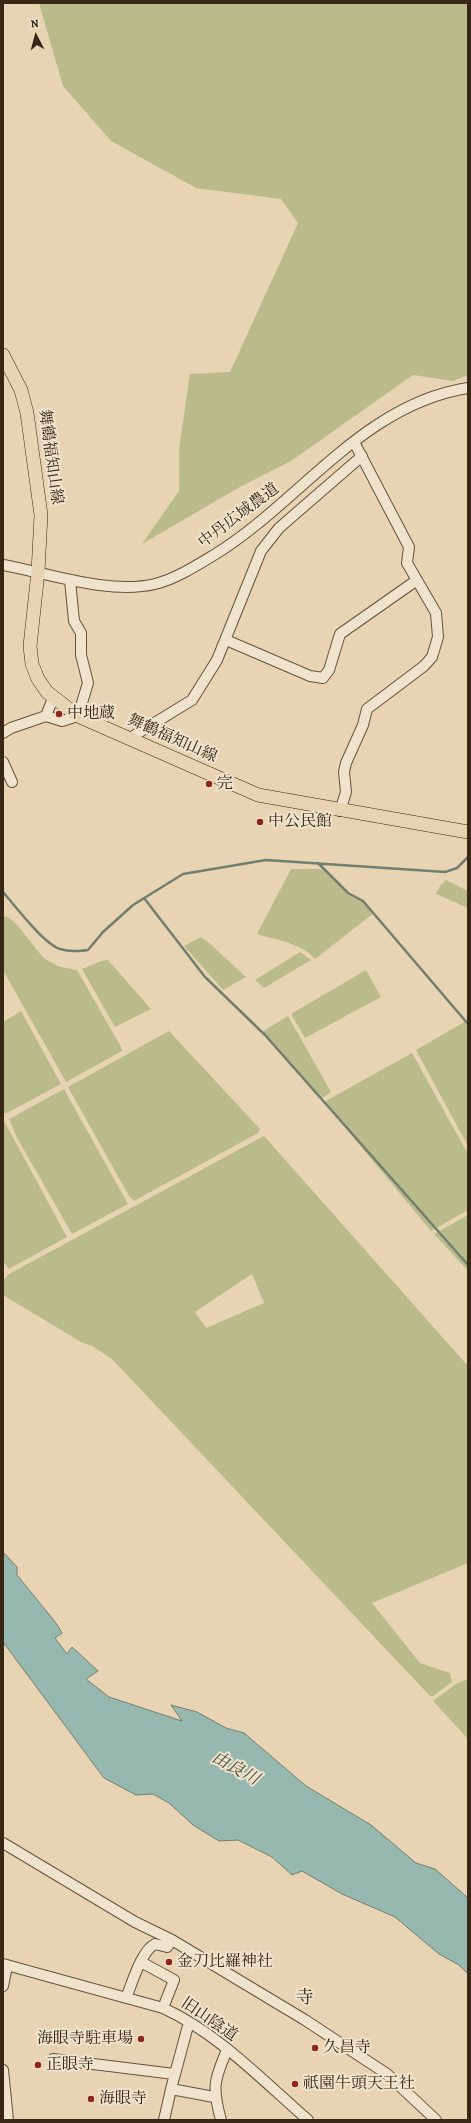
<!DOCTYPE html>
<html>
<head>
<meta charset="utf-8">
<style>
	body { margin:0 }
	#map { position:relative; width:471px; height:2123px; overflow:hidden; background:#e8d4b2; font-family:Alegreya,serif }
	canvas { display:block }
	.frame { position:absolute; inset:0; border:4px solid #372714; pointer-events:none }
	.north { position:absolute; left:16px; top:16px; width:40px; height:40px; -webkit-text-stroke:3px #f0e3cd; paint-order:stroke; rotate:354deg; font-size:11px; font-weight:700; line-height:16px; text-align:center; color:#372714 }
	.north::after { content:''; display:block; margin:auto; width:14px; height:18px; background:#372714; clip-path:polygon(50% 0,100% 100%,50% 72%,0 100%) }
</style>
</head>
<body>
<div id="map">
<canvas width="471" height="2123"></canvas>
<div class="frame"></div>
<div class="north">N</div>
</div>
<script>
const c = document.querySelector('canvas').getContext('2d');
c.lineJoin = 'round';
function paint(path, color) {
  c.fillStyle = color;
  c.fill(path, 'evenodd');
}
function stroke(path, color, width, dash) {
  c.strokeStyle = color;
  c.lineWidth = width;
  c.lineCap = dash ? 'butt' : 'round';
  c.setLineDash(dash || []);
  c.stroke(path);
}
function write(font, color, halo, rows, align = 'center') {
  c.font = font + ' Alegreya,"Noto Serif JP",serif';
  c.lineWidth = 4;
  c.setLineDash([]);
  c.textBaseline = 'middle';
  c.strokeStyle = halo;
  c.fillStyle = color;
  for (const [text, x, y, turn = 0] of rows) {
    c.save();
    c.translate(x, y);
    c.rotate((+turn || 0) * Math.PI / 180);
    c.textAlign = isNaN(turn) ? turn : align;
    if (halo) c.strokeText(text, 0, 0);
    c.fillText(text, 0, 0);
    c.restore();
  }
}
const green = new Path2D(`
	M39 3H468V375L453 381 413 375 291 461 238 488 142 544 179 491V449L190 374 230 372 298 223 281 199 196 188 111 141 63 86Z
	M291 869H322L347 894 363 901 374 913 315 959C302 943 276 940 257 934Z
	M446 880 468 891V908L436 894 440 886Z
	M3 916C16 916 35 952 47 960 57 967 65 968 77 970L121 1047 122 1051 66 1082 3 970Z
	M201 937 207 941 246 977 223 990 184 946Z
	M300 952 311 960 264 988 255 980Z
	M108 960 151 1009 115 1027 82 969 101 961Z
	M366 970 381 997 305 1038 291 1014Z
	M21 1011 61 1084 5 1114 3 1110V1022Z
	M288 1016 331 1092 321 1099 262 1032Z
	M466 1021 468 1024V1146L416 1050Z
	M169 1031 260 1129 258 1133 134 1201 129 1196 68 1087Z
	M412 1053 468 1154V1210L431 1231 324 1102Z
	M64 1089 128 1204 72 1234 16 1136 9 1119Z
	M3 1119 67 1237 9 1269 3 1261Z
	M264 1136 468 1366V1563L372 1603 420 1663 450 1673 452 1682 433 1696H430L112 1359 92 1346 81 1342 3 1295V1280L9 1274ZM252 1274 264 1303 206 1328 195 1312Z
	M468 1215V1271L434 1234Z
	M468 1679V1739L433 1701 456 1684Z`);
const water = new Path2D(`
	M3 1552 17 1567V1575L56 1623 62 1633 55 1638 67 1654 72 1647 98 1671 86 1679 109 1697 182 1721 171 1705 197 1712 226 1728 244 1733 306 1786 371 1825 416 1863 435 1869 468 1898V1974L459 1965 439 1954 395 1917 342 1894 302 1871 292 1875 272 1857 238 1840 219 1841 193 1825 169 1803 153 1794 136 1795 104 1778 3 1642Z`);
const stream = new Path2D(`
	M318 863 348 893 363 901 468 1024
	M3 892C15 906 44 944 60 949 70 952 78 951 88 950L103 932 133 905 183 874 266 860 445 872 457 868 468 857
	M144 898 205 977 265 1035 468 1265`);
const minor = new Path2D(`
	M3 565C48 573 109 595 155 584 175 579 196 566 214 555 300 502 363 404 468 388
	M226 640 310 676 323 678 329 670 340 634 417 580
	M46 716 62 721 78 716 88 683 81 655V633L74 621 70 580
	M3 733 11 728 46 716 53 698
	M130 738 192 700 217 660 261 551 279 528 362 456
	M3 762 12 782
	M340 811 346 792 344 772 346 763 363 725 367 709 424 666 432 657 438 637 436 613 407 563 409 547 354 442
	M3 1843 135 1922 172 1940 305 2020 387 2074 436 2120
	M141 1962 174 1980 163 2008
	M3 1964 163 2008C218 2033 263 2081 308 2120
	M3 1986 7 1966
	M126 1998C132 1984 141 1951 155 1944L167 1947 172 1940
	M53 2059 174 2074
	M3 2070 8 2120
	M171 2089 189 2022
	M164 2120 171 2089 214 2097
	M221 2120C212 2088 214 2080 227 2050`);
const major = new Path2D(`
	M3 355 21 390 27 413 41 515 38 572 30 646 32 664 38 679 47 692 78 716 258 795 468 832`);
const markers = [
	[59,714,4,"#8f2418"],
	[209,784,4,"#8f2418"],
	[260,822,4,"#8f2418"],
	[169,1962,4,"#8f2418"],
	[141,2039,4,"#8f2418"],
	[315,2048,4,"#8f2418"],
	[38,2065,4,"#8f2418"],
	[295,2084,4,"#8f2418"],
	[91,2099,4,"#8f2418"]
];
const streetNames = [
	["舞鶴福知山線",50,457,82],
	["中丹広域農道",239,516,-37],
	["舞鶴福知山線",172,739,24],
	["旧山陰道",209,2020,34]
];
const poiNames = [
	["中地蔵",67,714],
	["完",217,784],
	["中公民館",268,822],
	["金刀比羅神社",177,1962],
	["海眼寺駐車場",133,2039,"right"],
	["久昌寺",323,2048],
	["正眼寺",46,2065],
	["祇園牛頭天王社",303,2084],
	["海眼寺",99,2099]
];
const waterNames = [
	["由良川",235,1769,29]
];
const quarterNames = [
	["寺",305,1999]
];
paint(green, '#b9bc8a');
paint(water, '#97b8af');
stroke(water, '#717e71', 1);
stroke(stream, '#717e71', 2.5);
stroke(minor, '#63523c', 12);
stroke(major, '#372714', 14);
stroke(minor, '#f0e3cd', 10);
stroke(major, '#e8d4b2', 13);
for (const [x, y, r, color] of markers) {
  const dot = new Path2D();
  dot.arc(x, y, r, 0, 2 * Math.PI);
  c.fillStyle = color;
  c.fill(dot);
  stroke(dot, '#f0e3cd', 1.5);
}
write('16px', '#372714', '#f0e3cd', streetNames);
write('16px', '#372714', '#f0e3cd', poiNames, 'left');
write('italic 17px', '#4f4b3b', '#f0e3cd', waterNames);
write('18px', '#372714', '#f0e3cd', quarterNames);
</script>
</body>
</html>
